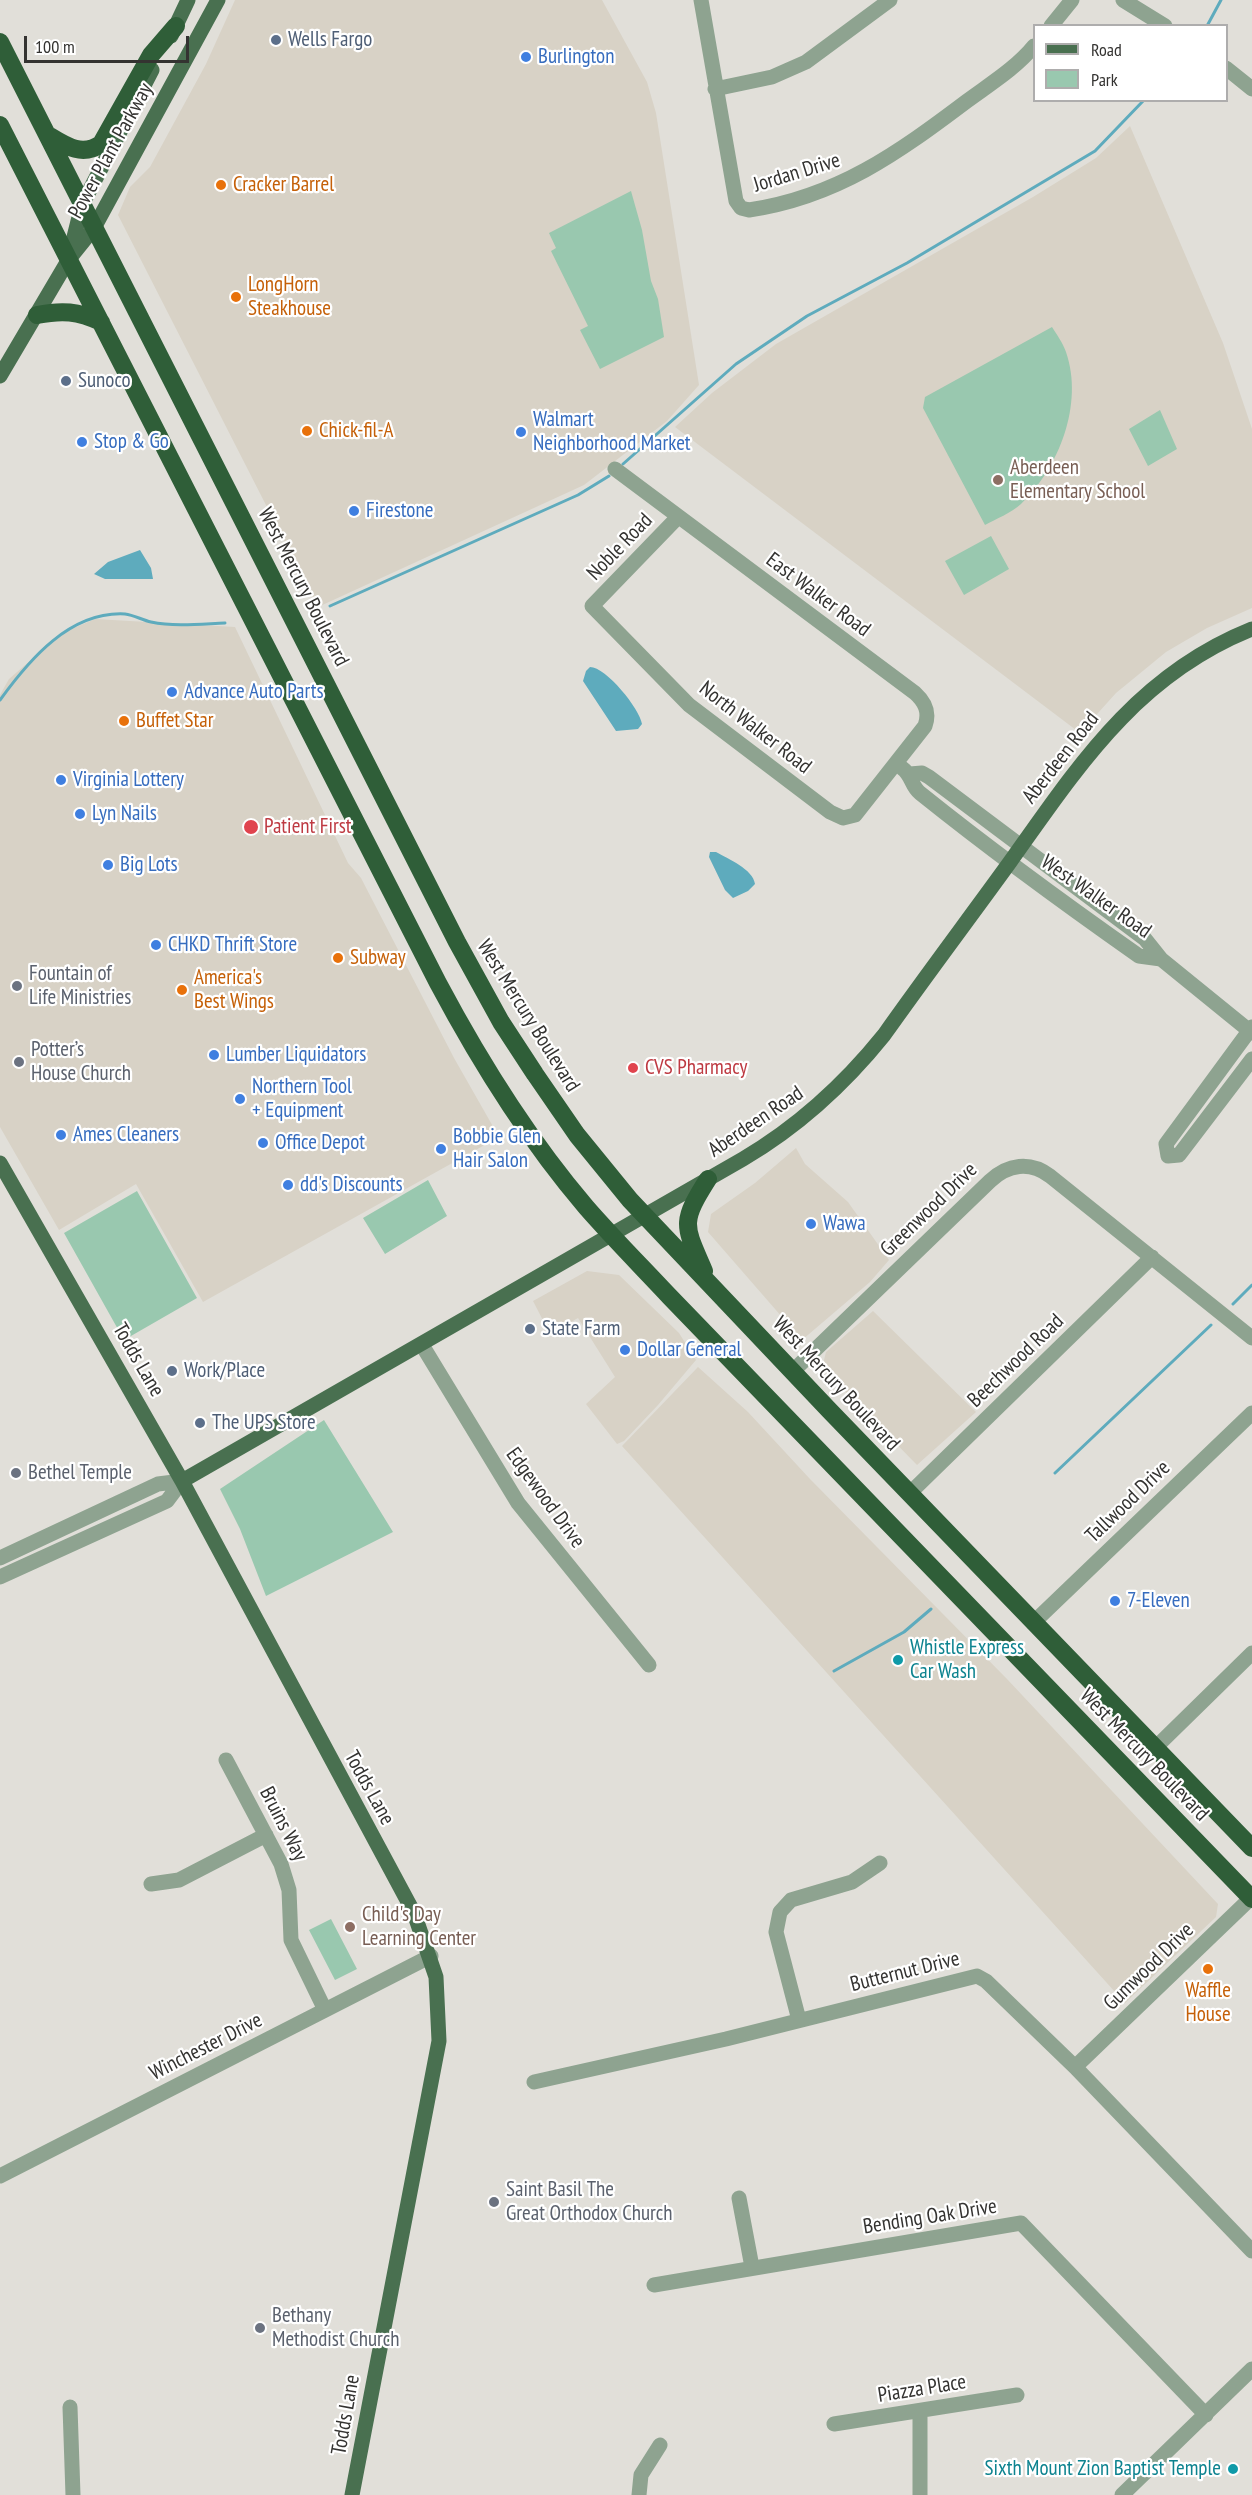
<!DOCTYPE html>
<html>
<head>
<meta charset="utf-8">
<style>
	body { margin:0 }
	#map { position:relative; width:1252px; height:2495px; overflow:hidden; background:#e1dfd9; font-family:"PT Sans Narrow",sans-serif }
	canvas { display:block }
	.legend { position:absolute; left:1033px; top:24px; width:195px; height:78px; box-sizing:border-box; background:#fff; border:2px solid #aeadad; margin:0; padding:8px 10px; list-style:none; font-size:18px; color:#343331 }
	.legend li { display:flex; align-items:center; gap:12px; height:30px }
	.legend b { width:30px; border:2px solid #aeadad }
	.scale { position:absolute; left:24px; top:36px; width:165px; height:27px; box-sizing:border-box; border:3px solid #343331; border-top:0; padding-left:8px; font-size:18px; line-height:21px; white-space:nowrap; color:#343331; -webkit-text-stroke:4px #fff; paint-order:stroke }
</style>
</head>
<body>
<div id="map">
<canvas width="1252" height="2495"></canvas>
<ul class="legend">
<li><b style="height:8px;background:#497050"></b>Road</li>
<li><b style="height:16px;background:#99c8af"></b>Park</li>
</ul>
<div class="scale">100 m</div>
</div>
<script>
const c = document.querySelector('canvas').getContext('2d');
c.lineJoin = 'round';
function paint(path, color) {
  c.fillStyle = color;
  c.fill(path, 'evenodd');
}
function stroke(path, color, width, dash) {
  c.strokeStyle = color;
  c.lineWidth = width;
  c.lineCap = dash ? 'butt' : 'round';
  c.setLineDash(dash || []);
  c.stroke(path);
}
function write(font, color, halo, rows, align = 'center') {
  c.font = font + ' "PT Sans Narrow",sans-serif';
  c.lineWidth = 4.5;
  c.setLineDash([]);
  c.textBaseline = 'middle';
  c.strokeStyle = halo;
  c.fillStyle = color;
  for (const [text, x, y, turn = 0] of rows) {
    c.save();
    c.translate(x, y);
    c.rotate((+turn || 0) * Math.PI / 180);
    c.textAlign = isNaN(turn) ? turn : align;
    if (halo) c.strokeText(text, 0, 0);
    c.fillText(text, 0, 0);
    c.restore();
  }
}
const built = new Path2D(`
	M235 0H602L647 82 656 113 699 385 667 421 584 485 318 607 118 215 130 187 150 167 206 64Z
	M1130 126 1223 343 1252 429V608L1207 628 1166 652 1116 693 1080 733 675 427 712 393 776 344 1033 197 1096 158Z
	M95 619 235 627 348 863 361 878 454 1058 499 1137 203 1302 136 1184 59 1230 0 1127V695L9 679 62 633Z
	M796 1148 805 1164 848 1202 889 1260 870 1282 802 1340 708 1232 711 1214 755 1183Z
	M587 1271 619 1275 679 1333 696 1360 658 1405 624 1441 617 1444 586 1404 615 1377 578 1318 550 1334 533 1301Z
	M873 1311 976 1412 917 1465 822 1368 826 1352Z
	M698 1367 748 1412 810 1479 1007 1679 1218 1904 1216 1917 1125 2003 622 1446Z`);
const green = new Path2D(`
	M631 191 642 230 651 281 658 299 664 337 600 369 580 330 588 326 551 251 556 248 549 233Z
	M1052 327C1057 335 1063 343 1066 352 1084 404 1059 468 1021 504 1011 513 996 519 985 525L923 408 925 397Z
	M1160 410 1177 449 1148 466 1129 429Z
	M991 536 1009 569 964 595 945 561Z
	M428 1180 447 1216 385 1254 363 1218Z
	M137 1191 197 1298 124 1340 64 1233Z
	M324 1420 393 1532 266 1596 240 1529 220 1489Z
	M331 1919 357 1969 335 1980 309 1930Z`);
const water = new Path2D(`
	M140 550 151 568 153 579H105L94 574 108 562Z
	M590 667C606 667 640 709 642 724L638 729 616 731 583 681 586 671Z
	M710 852H716C728 859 753 869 755 884L748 891 733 898 725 890 709 857Z`);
const stream = new Path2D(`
	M1207 26 1221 0
	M623 464 736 364 807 316 907 263 1095 151 1144 100
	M330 606 578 495 609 476
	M0 700C29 660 70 611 125 614 134 615 142 620 151 622 175 627 201 624 225 623
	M1233 1304 1252 1285
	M1055 1473 1211 1325
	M834 1671 904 1632 931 1609`);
const minor = new Path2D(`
	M701 0 736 201 741 208 749 210C837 197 898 153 967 101 990 84 1016 68 1034 46
	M1123 0 1165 26
	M1051 26 1072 0
	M1226 68 1252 89
	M715 89 772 77 806 62 890 0
	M615 469 915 693C925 702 930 712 925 726L855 815 843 818 830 812 689 705 592 606 678 517
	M902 768C912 775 911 786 920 793 991 850 1065 904 1139 956L1161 959
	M910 774 922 773 929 777 1145 939 1161 959 1252 1033
	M1252 1027 1166 1144 1168 1156 1179 1155 1252 1059
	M422 1345 518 1503 649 1665
	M792 1372 990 1181C1008 1164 1030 1161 1050 1176L1252 1338
	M909 1494 1152 1257
	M0 1558 158 1484 182 1481
	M0 1577 167 1501 182 1481
	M1033 1623 1252 1413
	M1155 1748 1252 1653
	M226 1760 281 1864 289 1890 291 1940 325 2010
	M151 1884 179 1880 266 1835
	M799 2020 776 1932 780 1912 791 1900 852 1882 880 1863
	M1075 2067 1252 1897
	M534 2082 726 2039 977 1976 986 1981 1075 2067 1252 2251
	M0 2176 431 1956
	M739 2198 752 2267
	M654 2285 1021 2223 1206 2415
	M70 2407 73 2495
	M834 2424 1017 2395
	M639 2495 641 2475 660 2445
	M920 2495V2412
	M1122 2495 1252 2369`);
const major = new Path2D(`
	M171 36 188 0
	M70 253 82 205 152 70
	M0 376 69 259 94 228 218 0
	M0 1163 182 1481 414 1913 436 1977 439 2041 352 2495
	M182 1481 743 1159C799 1126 843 1086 884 1035 925 977 968 920 1010 862 1079 765 1137 675 1252 629`);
const highway = new Path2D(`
	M0 42 457 942 501 1022 535 1074 577 1135 630 1200 829 1410 1252 1848
	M0 125 438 983C480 1062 528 1139 586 1207 613 1238 642 1267 670 1297L1252 1899
	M48 135C66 146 82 157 101 144L151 55 176 26
	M37 315C62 310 78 311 101 322
	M704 1271C684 1225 680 1223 708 1179`);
const markers = [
	[276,40,6,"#5c6f8a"],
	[526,57,6,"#3f7fe0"],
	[221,185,6,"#e8710a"],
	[236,297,6,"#e8710a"],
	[66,381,6,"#5c6f8a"],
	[307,431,6,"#e8710a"],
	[521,432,6,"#3f7fe0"],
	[82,442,6,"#3f7fe0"],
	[998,480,6,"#8d6e63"],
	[354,511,6,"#3f7fe0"],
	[172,692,6,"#3f7fe0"],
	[124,721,6,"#e8710a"],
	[61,780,6,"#3f7fe0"],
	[80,814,6,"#3f7fe0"],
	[251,827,8,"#e0444e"],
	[108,865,6,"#3f7fe0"],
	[156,945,6,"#3f7fe0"],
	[338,958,6,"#e8710a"],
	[17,986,6,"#6b7280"],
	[182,990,6,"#e8710a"],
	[214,1055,6,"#3f7fe0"],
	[19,1062,6,"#6b7280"],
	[633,1068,6,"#e0444e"],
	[240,1099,6,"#3f7fe0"],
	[61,1135,6,"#3f7fe0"],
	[263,1143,6,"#3f7fe0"],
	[441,1149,6,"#3f7fe0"],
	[288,1185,6,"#3f7fe0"],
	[811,1224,6,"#3f7fe0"],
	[530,1329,6,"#5c6f8a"],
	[625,1350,6,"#3f7fe0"],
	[172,1371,6,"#5c6f8a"],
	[200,1423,6,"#5c6f8a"],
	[16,1473,6,"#6b7280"],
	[1115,1601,6,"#3f7fe0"],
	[898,1660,6,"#0f9aa8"],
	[350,1927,6,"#8d6e63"],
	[1208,1969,6,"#e8710a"],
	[494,2202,6,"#6b7280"],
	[260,2328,6,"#6b7280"],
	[1233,2469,6,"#0f9aa8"]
];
const serviceNames = [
	["Wells Fargo",288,40],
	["Sunoco",78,381],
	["State Farm",542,1329],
	["Work/Place",184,1371],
	["The UPS Store",212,1423]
];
const shopNames = [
	["Burlington",538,57],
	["Walmart",533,420],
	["Neighborhood Market",533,444],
	["Stop & Go",94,442],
	["Firestone",366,511],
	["Advance Auto Parts",184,692],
	["Virginia Lottery",73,780],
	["Lyn Nails",92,814],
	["Big Lots",120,865],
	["CHKD Thrift Store",168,945],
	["Lumber Liquidators",226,1055],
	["Northern Tool",252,1087],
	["+ Equipment",252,1111],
	["Ames Cleaners",73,1135],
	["Bobbie Glen",453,1137],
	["Hair Salon",453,1161],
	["Office Depot",275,1143],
	["dd's Discounts",300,1185],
	["Wawa",823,1224],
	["Dollar General",637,1350],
	["7-Eleven",1127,1601]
];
const streetNames = [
	["Power Plant Parkway",111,151,-61],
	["Jordan Drive",797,173,-17],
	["Noble Road",620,547,-46],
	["West Mercury Boulevard",303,587,63],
	["East Walker Road",818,595,37],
	["North Walker Road",755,728,38],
	["Aberdeen Road",1061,758,-52],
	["West Walker Road",1096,897,35],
	["West Mercury Boulevard",528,1016,58],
	["Aberdeen Road",756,1122,-34],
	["Greenwood Drive",929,1210,-44],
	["Todds Lane",138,1360,60],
	["Beechwood Road",1016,1361,-44],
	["West Mercury Boulevard",836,1384,47],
	["Edgewood Drive",545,1498,54],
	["Tallwood Drive",1128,1502,-44],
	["West Mercury Boulevard",1144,1755,46],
	["Todds Lane",369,1788,61],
	["Bruins Way",283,1824,63],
	["Gumwood Drive",1149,1967,-44],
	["Butternut Drive",905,1972,-14],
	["Winchester Drive",206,2047,-27],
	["Bending Oak Drive",930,2217,-9],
	["Piazza Place",922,2389,-9],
	["Todds Lane",346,2415,-80]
];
const foodNames = [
	["Cracker Barrel",233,185],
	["LongHorn",248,285],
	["Steakhouse",248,309],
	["Chick-fil-A",319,431],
	["Buffet Star",136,721],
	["Subway",350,958],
	["America's",194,978],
	["Best Wings",194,1002],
	["Waffle",1208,1991,"center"],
	["House",1208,2015,"center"]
];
const educationNames = [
	["Aberdeen",1010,468],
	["Elementary School",1010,492],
	["Child's Day",362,1915],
	["Learning Center",362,1939]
];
const healthNames = [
	["Patient First",264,827],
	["CVS Pharmacy",645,1068]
];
const worshipNames = [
	["Fountain of",29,974],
	["Life Ministries",29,998],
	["Potter’s",31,1050],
	["House Church",31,1074],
	["Bethel Temple",28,1473],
	["Saint Basil The",506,2190],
	["Great Orthodox Church",506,2214],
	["Bethany",272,2316],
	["Methodist Church",272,2340]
];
const cultureNames = [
	["Whistle Express",910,1648],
	["Car Wash",910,1672],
	["Sixth Mount Zion Baptist Temple",1221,2469,"right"]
];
paint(built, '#d8d2c6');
paint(green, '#99c8af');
paint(water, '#5eabbd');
stroke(stream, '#5eabbd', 3);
stroke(minor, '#8ea390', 15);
stroke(major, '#497050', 15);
stroke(highway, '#2f5e38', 18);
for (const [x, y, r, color] of markers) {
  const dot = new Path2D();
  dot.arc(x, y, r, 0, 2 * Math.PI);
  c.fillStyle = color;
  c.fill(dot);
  stroke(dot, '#fff', 2);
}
write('21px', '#4e5e75', '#fff', serviceNames, 'left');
write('21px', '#366cbe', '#fff', shopNames, 'left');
write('21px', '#343331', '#fff', streetNames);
write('21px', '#c56008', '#fff', foodNames, 'left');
write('21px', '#785e54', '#fff', educationNames, 'left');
write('21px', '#be3a42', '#fff', healthNames, 'left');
write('21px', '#5b616d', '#fff', worshipNames, 'left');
write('21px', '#0d838f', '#fff', cultureNames, 'left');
</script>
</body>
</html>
